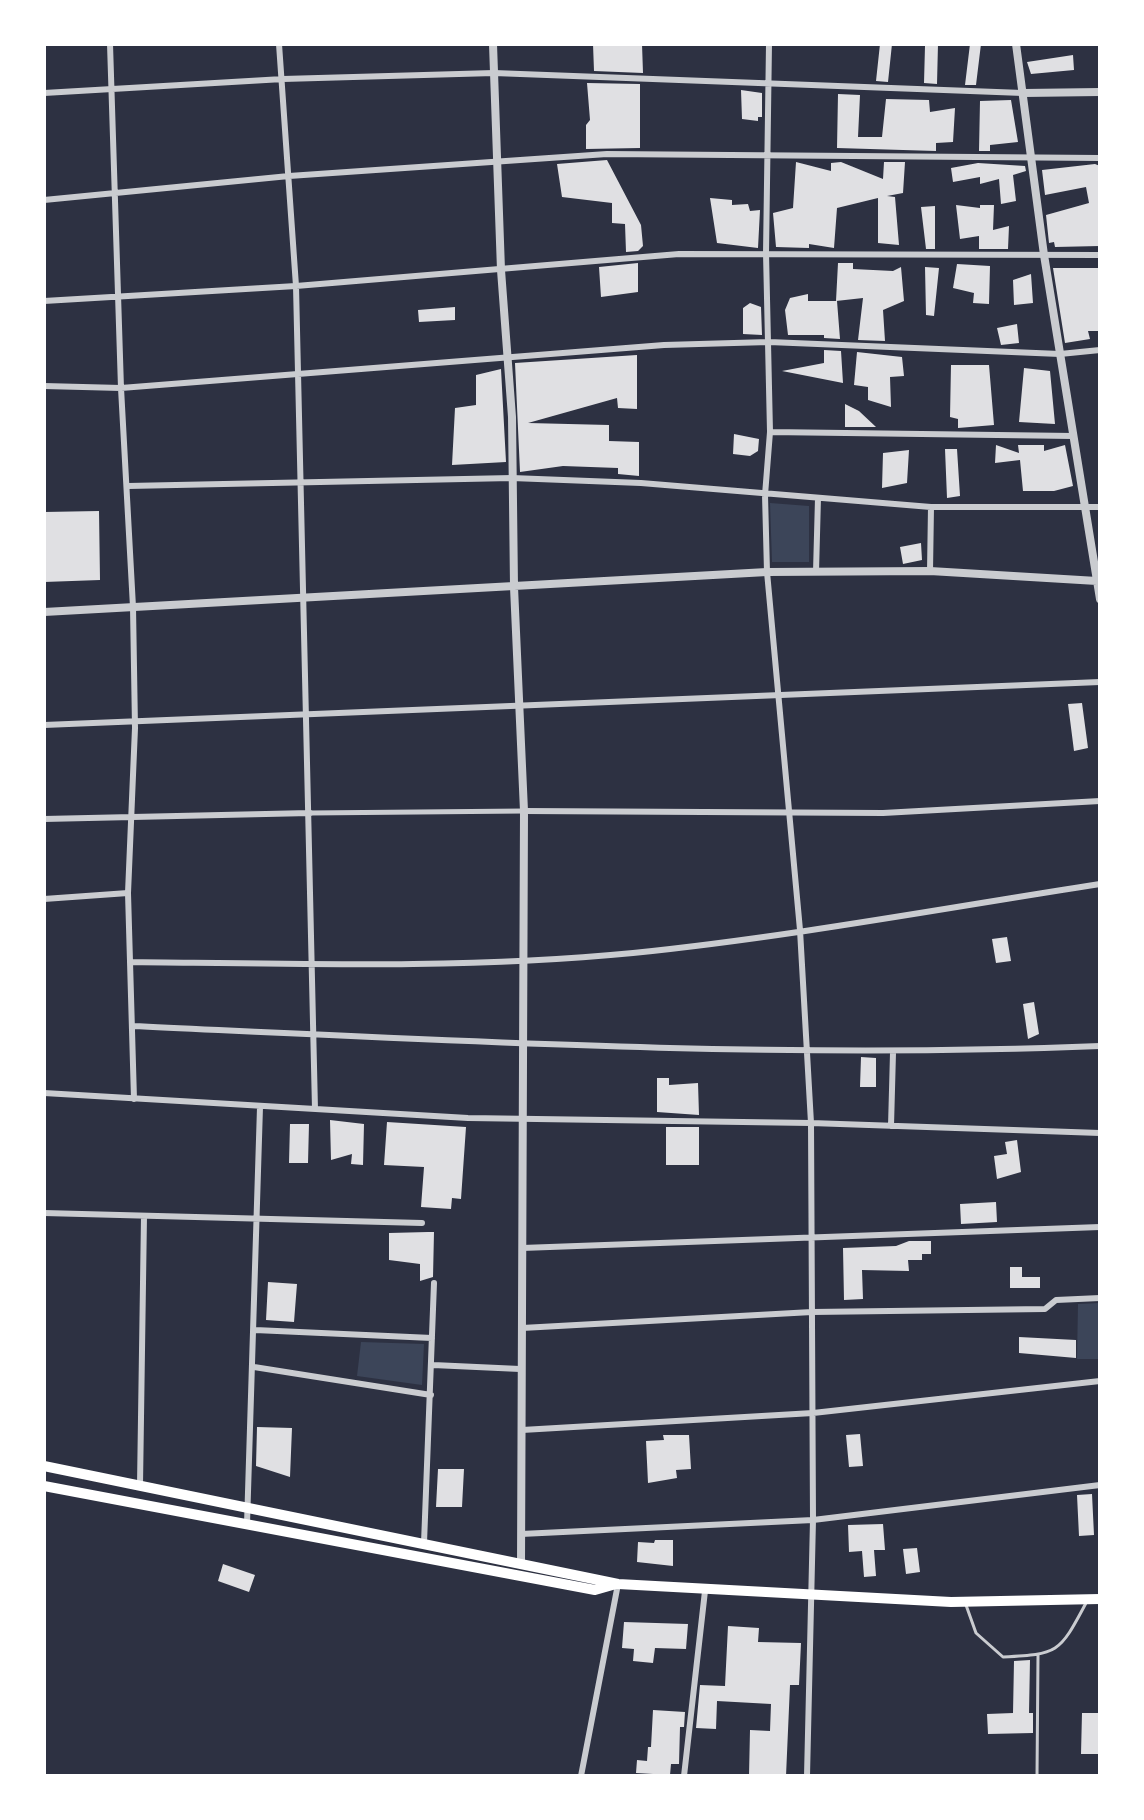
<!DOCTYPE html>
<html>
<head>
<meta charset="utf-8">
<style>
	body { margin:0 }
	#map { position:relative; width:1144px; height:1820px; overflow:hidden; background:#2d3142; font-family:Manrope,sans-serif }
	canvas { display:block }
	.frame { position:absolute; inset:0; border:46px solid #fff; pointer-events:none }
</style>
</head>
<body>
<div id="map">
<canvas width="1144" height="1820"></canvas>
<div class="frame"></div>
</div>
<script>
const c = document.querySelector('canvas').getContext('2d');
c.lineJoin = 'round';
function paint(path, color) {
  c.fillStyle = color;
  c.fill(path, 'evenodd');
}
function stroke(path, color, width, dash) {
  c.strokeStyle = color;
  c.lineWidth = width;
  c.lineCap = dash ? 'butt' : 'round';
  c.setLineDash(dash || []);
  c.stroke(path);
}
const green = new Path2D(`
	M770 503 809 506V562H772Z
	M1100 1303V1359H1077L1078 1304Z
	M361 1342 424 1344 422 1385 357 1376Z`);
const building = new Path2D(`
	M593 44H642L643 73 594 71Z
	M880 44H892L888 82 876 81Z
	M938 44 937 84 924 83 925 46Z
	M970 44H981L976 85H965Z
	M1073 55 1074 70 1031 74 1027 62Z
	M587 83 640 84V148L586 149V125L590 120Z
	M741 90 762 93V117H758V121L742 119Z
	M838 94 860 95 858 137H882L886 99 929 100 930 112 955 108 953 142 936 143V151L837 148Z
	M1011 100 1018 142 990 145V151H979L980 101Z
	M607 160 641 225 643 246 638 251 626 252 625 224 612 223V203L562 197 557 164Z
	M796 162 831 171V163L841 162 883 179 884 162H905L903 193 887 196 895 197 899 245 878 243V198L837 208 834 248 809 244V248L776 247 773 213 793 208Z
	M978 163 1025 166 1026 171 1013 175 1016 201 1001 204 999 179 980 184V177L953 182 951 168Z
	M1095 164 1100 166V246L1055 247 1054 242 1049 243 1046 215 1089 203 1086 187 1045 195 1042 170Z
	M710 198 732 200V205L748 204 750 211 760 210 758 248 717 243Z
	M956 205 980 208V205H994L993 230 1009 226 1008 249H979V236L960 239Z
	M935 206V249H926L921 207Z
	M638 263V292L601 297 599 267Z
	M838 263H853V269L893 271 901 267 904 301 883 310 885 341 858 340 863 298 836 301Z
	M957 264 990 266 989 304 973 303 974 293 953 288Z
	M925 267 939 268 934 316 926 315Z
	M1053 268H1100V331H1088L1090 339 1065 343Z
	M1031 274 1033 303 1014 305 1013 280Z
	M808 294V301H837L840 339 824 338V335H788L785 310 790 298Z
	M750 303 761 307 762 335 743 334V308Z
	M455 307V320L419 322 418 310Z
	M1017 324 1019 343 1001 345 997 328Z
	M824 350 841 351 843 383 782 371 824 363Z
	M857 352 902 357 904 376 890 377 891 407 868 400V387L854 385Z
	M637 355V409L618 408 617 398 528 423 609 425V441L639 442V476L618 474V468L563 466 520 472 515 363Z
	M951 365H989L994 425 958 428V419L950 417Z
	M1024 368 1050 371 1055 424 1019 422Z
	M501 369 506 462 452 465 455 408 476 405V375Z
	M845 404 859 411 876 427H845Z
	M734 434 759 439 758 451 750 456 733 454Z
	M996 445 1019 453 1018 445H1044V451L1065 445 1073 486 1054 491H1023L1020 460 995 463Z
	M945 449H957L960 496 947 498Z
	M909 450 907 483 882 488 883 453Z
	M99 511 100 580 44 582V512Z
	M921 543 922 560 903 564 900 547Z
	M1082 703 1088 748 1074 751 1068 704Z
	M1007 937 1011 961 996 963 992 939Z
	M1034 1002 1039 1034 1028 1039 1023 1004Z
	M861 1057 876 1058V1087H860Z
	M657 1078H669V1085L698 1083 699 1115 657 1112Z
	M330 1120 364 1124 363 1165 351 1164 352 1154 331 1160Z
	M387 1122 466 1127 461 1199 452 1198 451 1209 421 1207 424 1167 384 1165Z
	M290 1124H309L308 1163H289Z
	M666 1127H699V1165H666Z
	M1017 1140 1021 1172 997 1179 994 1156 1007 1154 1005 1142Z
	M996 1202 997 1222 961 1224 960 1204Z
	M428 1232H434L433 1277 420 1281V1264L389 1260V1233Z
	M909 1241H931V1254H922V1260H908L909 1271 862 1270 863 1299 844 1300 843 1248 896 1246Z
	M1010 1267H1022V1277H1040V1288H1010Z
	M268 1282 297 1284 294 1322 266 1320Z
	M1019 1337 1076 1340V1358L1019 1353Z
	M257 1427 292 1428 290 1477 256 1466Z
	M860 1434 863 1466 849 1467 846 1435Z
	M663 1435H689L691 1469 676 1470 677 1478 648 1483 646 1441 664 1440Z
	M438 1469H464L462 1507H436Z
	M1092 1494 1094 1535 1079 1536 1077 1495Z
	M883 1524 885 1550H874L876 1576 864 1577 862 1551 849 1552 848 1525Z
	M655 1540H673V1566L637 1562 638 1542 654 1543Z
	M917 1548 920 1572 906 1574 903 1549Z
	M223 1564 255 1575 249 1592 218 1581Z
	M624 1622 688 1624 686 1649 655 1648 653 1663 633 1661 634 1649 622 1648Z
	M728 1626 759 1628 758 1642 801 1643 799 1685H790L786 1776H749L750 1730 770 1731 771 1704 717 1701 716 1729 696 1728 700 1685 725 1686Z
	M1030 1660 1029 1713H1033V1733L988 1734 987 1714 1013 1713 1014 1661Z
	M653 1710 685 1712 684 1727H680L679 1764H671L670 1775 636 1773 637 1760 647 1761 648 1747H651Z
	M1082 1713H1100V1754H1081Z`);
const service = new Path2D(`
	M966 1605 976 1633 1003 1657C1058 1654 1059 1654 1086 1603
	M1037 1776 1038 1655`);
const pedestrian = new Path2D(`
	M310 813 524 811`);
const minor = new Path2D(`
	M110 44 121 388 133 607 135 728 128 893 134 1099
	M279 44 296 286 315 1109
	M769 44 766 253 770 432 765 495 767 572 800 930 811 1123 813 1520 807 1776
	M44 93 283 79 494 73 1023 93
	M44 200 289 176 607 154 1100 158
	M44 301 296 286 679 254 1100 255
	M44 386 121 388 664 345 769 342 1060 354 1100 350
	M770 432 1073 436
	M128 486 512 478 641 483 931 507H1100
	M930 571 931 507
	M816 572 818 498
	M44 725 1100 682
	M524 811 883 813 1100 801
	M44 819 310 813
	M44 899 128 893
	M131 962C298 964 466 969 633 953 789 937 945 908 1100 884
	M132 1026C455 1041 777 1059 1100 1046
	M44 1093 468 1118 811 1123 1100 1133
	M891 1126 893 1053
	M44 1213 422 1223
	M522 1248 1100 1227
	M522 1328 812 1312 1045 1309 1056 1300 1100 1298
	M255 1330 432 1338
	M433 1365 520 1369
	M254 1367 431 1395
	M522 1430 813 1413 1100 1381
	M140 1485 144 1216
	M247 1524 260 1107
	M521 1534 813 1520 1100 1485
	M424 1543 434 1283
	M581 1776 618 1584
	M684 1776 705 1591`);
const tertiary = new Path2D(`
	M493 44 501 270 512 417 514 587 524 811 521 1563
	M1016 44 1044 255 1100 599
	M1024 93 1100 92
	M44 612 767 572 930 571 1097 581`);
const primary = new Path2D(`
	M44 1466 618 1584 951 1602 1100 1599
	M44 1486 595 1590 616 1584`);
paint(green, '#3c4559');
paint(building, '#e0e0e3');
stroke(service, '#caccd0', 3);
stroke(pedestrian, '#caccd0', 5);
stroke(minor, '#caccd0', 6);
stroke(tertiary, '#caccd0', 8);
stroke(primary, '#fff', 10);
</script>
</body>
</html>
